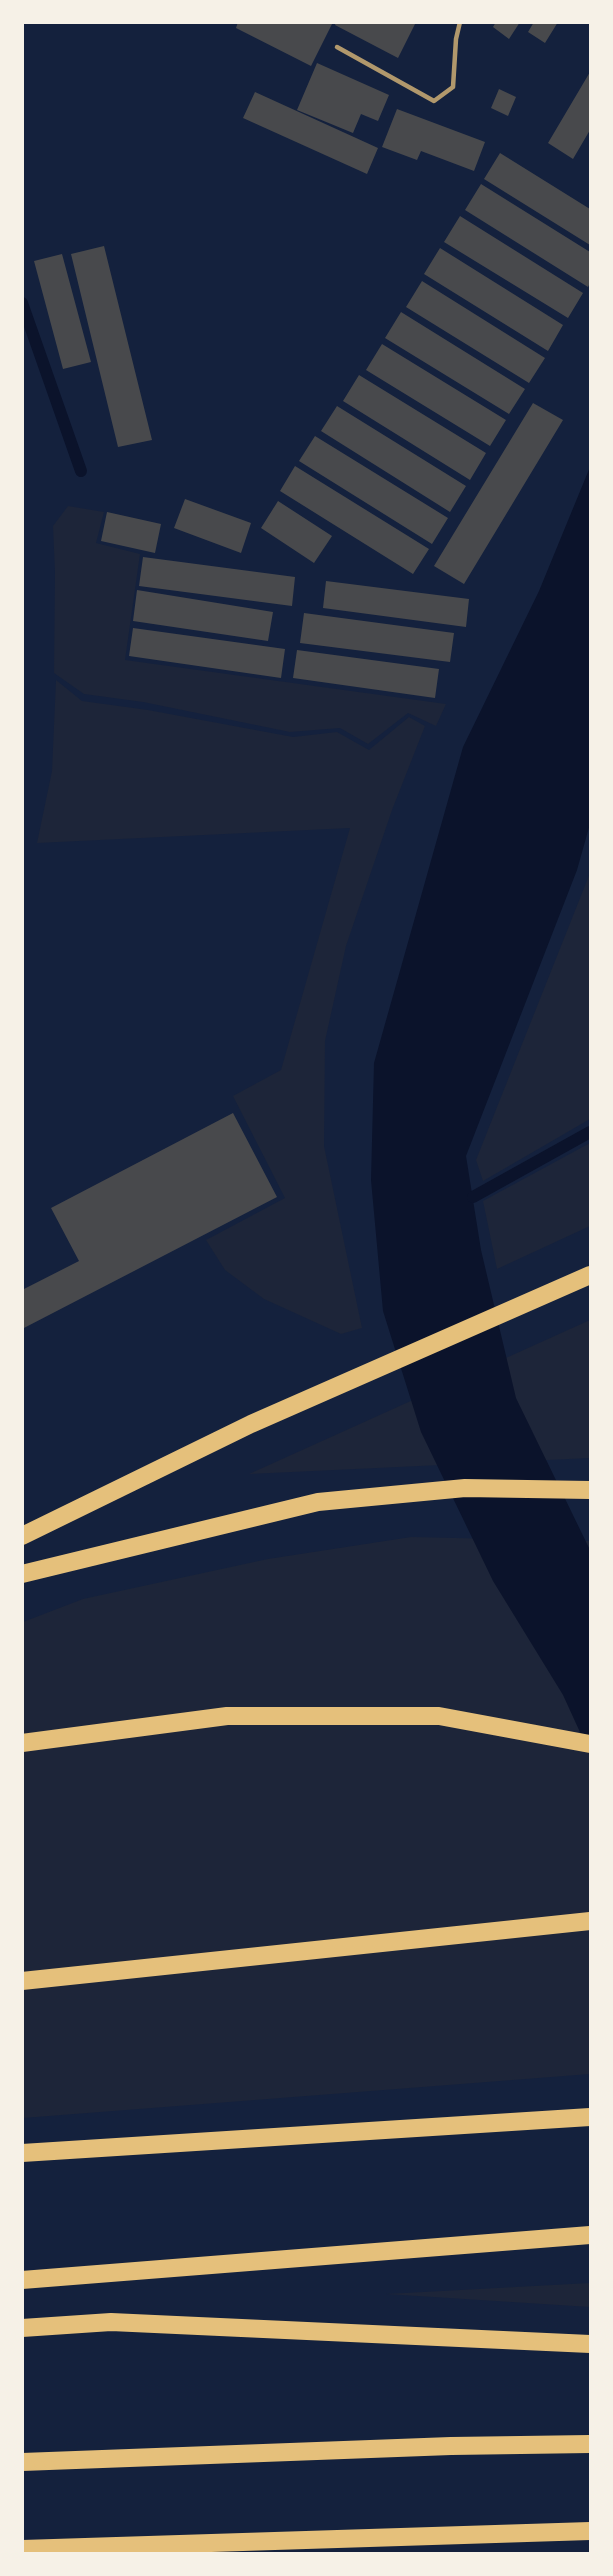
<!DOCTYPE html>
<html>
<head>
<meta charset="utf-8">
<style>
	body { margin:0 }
	#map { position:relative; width:613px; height:2576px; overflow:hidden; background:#14213d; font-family:Rubik,sans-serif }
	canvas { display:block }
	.frame { position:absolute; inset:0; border:24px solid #f6f1e7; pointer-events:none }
</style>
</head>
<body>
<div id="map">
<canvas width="613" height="2576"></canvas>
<div class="frame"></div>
</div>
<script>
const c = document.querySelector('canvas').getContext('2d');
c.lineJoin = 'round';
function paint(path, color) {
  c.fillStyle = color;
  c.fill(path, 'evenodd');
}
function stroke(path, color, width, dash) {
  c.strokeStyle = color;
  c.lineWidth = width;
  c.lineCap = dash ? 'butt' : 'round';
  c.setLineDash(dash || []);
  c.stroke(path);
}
const green = new Path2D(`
	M68 506 104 512 96 543 140 554 125 660 446 704 436 726 408 713 368 744 340 728 290 732 143 702 84 694 54 673 55 572 53 526Z
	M56 680 82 701 148 710 293 737 337 732 369 750 409 717 425 726 392 810 346 946 325 1041 324 1146 362 1328 341 1334 264 1299 225 1270 206 1240 285 1198 233 1096 281 1070 350 828 37 843 52 771Z
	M590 873V1119L483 1181 476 1160Z
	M590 1143V1226L497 1269 483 1201Z
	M590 1320V1458L249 1474Z
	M411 1537 590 1541V2074L23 2118V1622L83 1599 268 1559Z
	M590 2283V2307L386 2294Z`);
const water = new Path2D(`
	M590 467V824L577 870 466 1156 481 1250 516 1398 590 1550V1754L563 1695 493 1581 421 1432 383 1311 371 1180 374 1063 463 747 539 591Z`);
const stream = new Path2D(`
	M22 303 81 471
	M473 1197 590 1132`);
const building = new Path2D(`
	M238 22H333L311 66 236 28Z
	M336 22H416L398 58 335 25Z
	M496 22H520L509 39 493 27Z
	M534 22H558L545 43 528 32Z
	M317 63 389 95 378 121 361 114 353 133 297 110Z
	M590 72V130L573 159 548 143Z
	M499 89 516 97 508 116 491 108Z
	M255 92 378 148 367 174 243 118Z
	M397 109 485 142 474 171 421 151 417 160 382 147Z
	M500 153 590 209V245L484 179Z
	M481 184 590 252V283L588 287 465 210Z
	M460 216 583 293 568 318 444 242Z
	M104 246 152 440 118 447 71 254Z
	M440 248 563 325 548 351 424 274Z
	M62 254 91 362 63 369 34 261Z
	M422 281 545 358 529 383 406 307Z
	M401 312 525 389 509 414 385 338Z
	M382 344 506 420 490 446 366 370Z
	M359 375 486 453 470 480 343 401Z
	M533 403 563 420 464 584 434 566Z
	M337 406 466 486 450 512 321 431Z
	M315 436 448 518 432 544 299 461Z
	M295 466 429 549 413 574 280 491Z
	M185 499 251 523 241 553 174 528Z
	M278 501 332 536 314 563 261 528Z
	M107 512 161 524 155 553 101 541Z
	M143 557 295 577 292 606 139 586Z
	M326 581 469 599 466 627 323 608Z
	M137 590 273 612 268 641 133 621Z
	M304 613 454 633 450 662 300 643Z
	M133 628 285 649 281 678 129 656Z
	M297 650 439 669 435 698 293 678Z
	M233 1113 277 1197 22 1329V1290L79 1261 51 1208Z`);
const service = new Path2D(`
	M337 47 434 101 453 87 456 39 460 22`);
const motorway = new Path2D(`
	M22 1536 251 1424 590 1275
	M22 1574 318 1502 465 1488 590 1490
	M22 1743 227 1716H439L590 1744
	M22 1981 590 1921
	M22 2153 590 2117
	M22 2280 590 2235
	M22 2328 111 2322 590 2344
	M22 2462 451 2446 590 2444
	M22 2549 590 2531`);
paint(green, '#1d2539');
paint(water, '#0b132b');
stroke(stream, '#0b132b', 12);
paint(building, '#48494c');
stroke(service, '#b1986c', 4.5);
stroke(motorway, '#e5c07b', 18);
</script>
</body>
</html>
